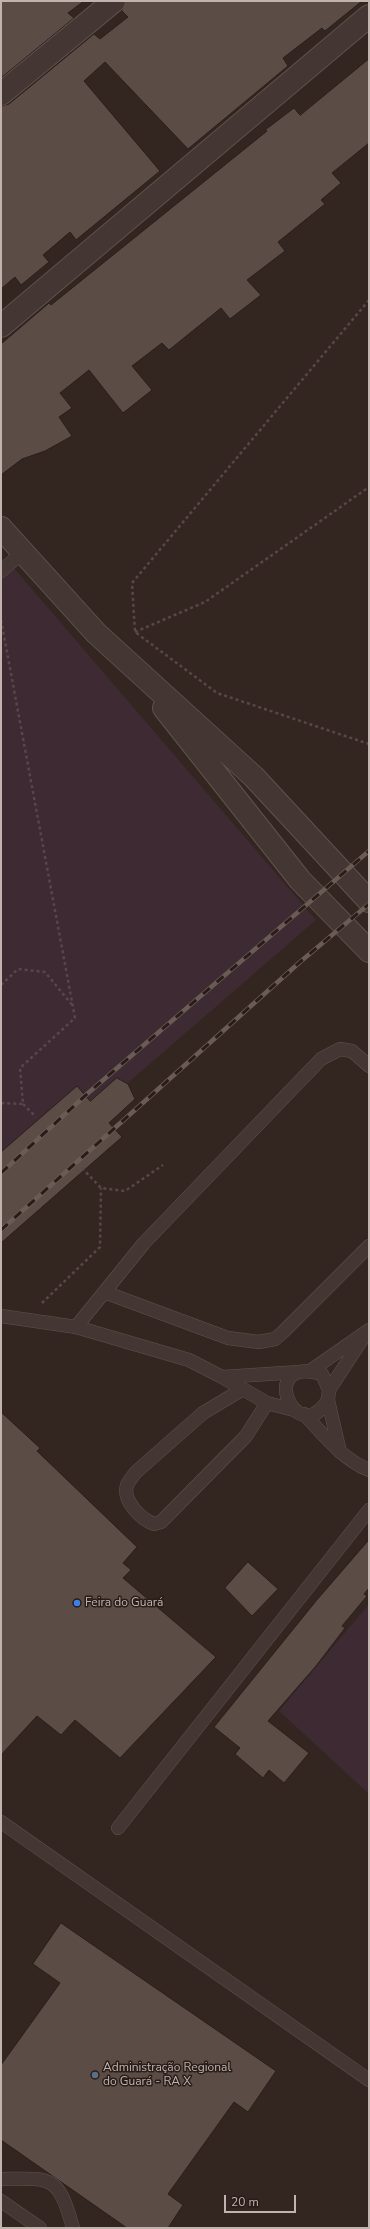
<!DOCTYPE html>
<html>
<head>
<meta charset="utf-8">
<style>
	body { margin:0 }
	#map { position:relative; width:370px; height:2229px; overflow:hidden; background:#332520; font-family:"Nunito Sans",sans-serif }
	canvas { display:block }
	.frame { position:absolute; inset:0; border:2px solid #c1b3ad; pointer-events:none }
	.scale { position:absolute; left:224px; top:2195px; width:72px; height:18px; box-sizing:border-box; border:2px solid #c1b3ad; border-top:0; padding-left:5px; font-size:12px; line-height:14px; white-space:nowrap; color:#c1b3ad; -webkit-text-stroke:3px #281d19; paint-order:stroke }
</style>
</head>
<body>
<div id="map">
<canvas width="370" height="2229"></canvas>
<div class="frame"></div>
<div class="scale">20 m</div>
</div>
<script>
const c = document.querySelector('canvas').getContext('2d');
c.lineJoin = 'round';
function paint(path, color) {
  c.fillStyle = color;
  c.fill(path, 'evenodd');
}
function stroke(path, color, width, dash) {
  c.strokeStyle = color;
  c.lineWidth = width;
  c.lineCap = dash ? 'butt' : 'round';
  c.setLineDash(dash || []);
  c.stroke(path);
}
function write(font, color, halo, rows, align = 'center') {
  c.font = font + ' "Nunito Sans",sans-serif';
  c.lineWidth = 3;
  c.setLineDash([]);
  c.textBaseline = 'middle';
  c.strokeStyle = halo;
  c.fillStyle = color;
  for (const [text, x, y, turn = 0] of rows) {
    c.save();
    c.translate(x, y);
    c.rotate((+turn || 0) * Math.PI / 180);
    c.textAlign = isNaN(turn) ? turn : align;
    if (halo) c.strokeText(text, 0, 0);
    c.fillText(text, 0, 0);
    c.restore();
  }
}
const green = new Path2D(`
	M7 560 316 920 1 1193V565Z
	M369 1604V1794L279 1711Z`);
const building = new Path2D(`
	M1 1H84L68 13 74 18 1 78Z
	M126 1H362L325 31 322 28 283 58 288 66 188 149 105 62 84 81 160 171 76 240 70 232 43 255 49 262 21 285 15 277 1 289V106L9 104 94 34 100 39 128 17 122 11Z
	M369 59V143L332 173 341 183 321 200 325 204 278 242 285 251 247 280 261 295 230 319 221 308 169 350 162 343 132 366 152 390 123 413 89 370 60 393 72 408 59 417 72 436 45 451 22 459 1 475V344L49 303 51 305 267 131 265 130 294 108 300 115Z
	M117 1078 128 1084 135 1099 109 1123 122 1137 1 1243V1152L77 1086 90 1101Z
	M1 1412 40 1448 37 1451 137 1547 123 1563 131 1570 123 1578 216 1657 120 1758 75 1720 61 1735 37 1716 1 1755Z
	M369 1540V1588L364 1594 367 1596 342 1626 345 1628 316 1666 268 1721 309 1753 284 1783 269 1770 263 1778 235 1754 240 1748 214 1727 316 1601Z
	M248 1562 278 1589 252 1616 225 1588Z
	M61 1923 276 2071 248 2112 234 2102 168 2194 183 2205 168 2228H127L1 2140V2065L60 1983 33 1964Z`);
const path = new Path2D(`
	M369 300 132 583 135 632 217 693 369 744
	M1 620 75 1018 20 1068 23 1104 1 1103
	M135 632 205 602 369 487
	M1 985 18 969 45 972 73 1006
	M23 1104 36 1117
	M82 1168 101 1188 125 1191 163 1165
	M42 1303 100 1247 101 1188`);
const lane = new Path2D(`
	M1 571 22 553
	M104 1292 228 1338 259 1342 275 1339 283 1332 369 1246
	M1 1316 76 1327 189 1360 222 1377 267 1403 294 1410
	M76 1327 144 1243 321 1059 340 1049 352 1051 369 1066
	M310 1371 369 1330
	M222 1377 299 1372
	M243 1389 203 1413 136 1472C133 1476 129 1481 127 1485 122 1501 141 1519 154 1524L161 1522 246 1436 267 1403
	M329 1390 363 1338
	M328 1400C296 1452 255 1354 322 1374L329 1390 328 1400 340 1452
	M304 1414C324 1435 342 1459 369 1470
	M1 1822 369 2080
	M118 1828 369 1510
	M1 2179C53 2178 58 2175 73 2228
	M1 2201 40 2228`);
const street = new Path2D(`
	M1 94 114 1
	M1 326 369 16
	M1 528 96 633 254 777 369 901
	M164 708 300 880 369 951`);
const rail = new Path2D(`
	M1 1173 87 1094 369 851
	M1 1230 300 962 369 904`);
const markers = [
	[77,1603,4,"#3f7fe0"],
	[95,2075,4,"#5c6f8a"]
];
const poiNames = [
	["Feira do Guará",85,1603],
	["Administração Regional",103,2068],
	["do Guará - RA X",103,2082]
];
paint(green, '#3e2a33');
paint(building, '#5c4c46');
stroke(building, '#2a1f1b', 1);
stroke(lane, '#5f534e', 14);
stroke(street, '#5f534e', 24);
stroke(path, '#59464a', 2.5, [3, 3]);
stroke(lane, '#443733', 13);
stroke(street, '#443733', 22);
stroke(rail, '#6b5b55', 4.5);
stroke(rail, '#281d19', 3, [9]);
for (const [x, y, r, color] of markers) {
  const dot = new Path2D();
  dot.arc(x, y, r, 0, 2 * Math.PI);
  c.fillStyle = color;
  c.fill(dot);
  stroke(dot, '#281d19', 1.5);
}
write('12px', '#c1b3ad', '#281d19', poiNames, 'left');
</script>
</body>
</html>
